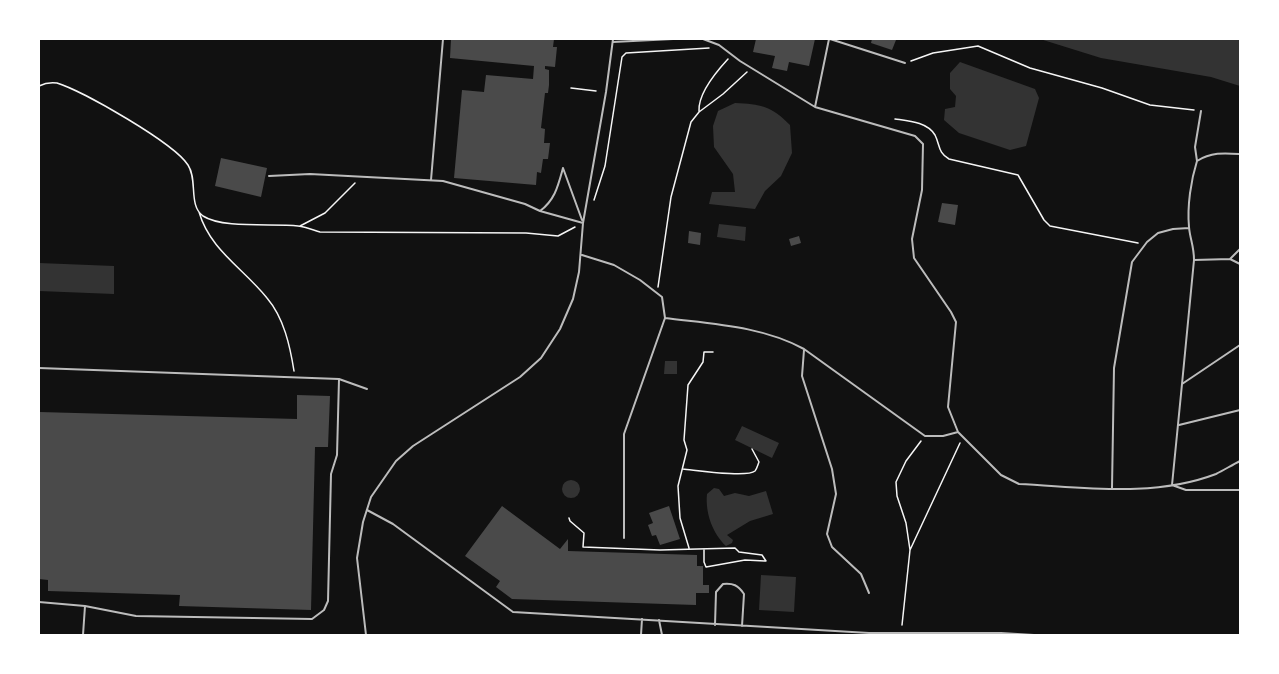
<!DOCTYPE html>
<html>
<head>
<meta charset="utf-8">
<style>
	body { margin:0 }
	#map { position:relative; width:1279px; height:674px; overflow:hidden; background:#111; font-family:Merriweather,serif }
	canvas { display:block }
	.frame { position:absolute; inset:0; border:40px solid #fff; pointer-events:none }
</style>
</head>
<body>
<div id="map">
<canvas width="1279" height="674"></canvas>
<div class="frame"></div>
</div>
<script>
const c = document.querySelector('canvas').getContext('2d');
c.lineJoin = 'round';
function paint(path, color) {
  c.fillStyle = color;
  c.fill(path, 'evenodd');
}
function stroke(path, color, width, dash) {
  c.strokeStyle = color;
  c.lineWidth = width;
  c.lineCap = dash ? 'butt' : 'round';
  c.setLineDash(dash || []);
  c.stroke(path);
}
const water = new Path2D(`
	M1040 39H1240V86L1211 77 1101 58Z
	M960 62 1035 89 1039 98 1026 146 1010 150 959 133 944 120 945 109 955 107 956 96 950 89V73Z
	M735 103C760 104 772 106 790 125L792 153 781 176 765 191 755 209 709 204 712 192H735L733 174 714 147 713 126 718 111Z
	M719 224 746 227 745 241 717 237Z
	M39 263 114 266V294L39 291Z
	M665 361H677V374H664Z
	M742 426 779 443 772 458 735 440Z
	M562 489a9 9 0 1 1 18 0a9 9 0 1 1-18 0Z
	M714 488 719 489 724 496 735 493 749 496 766 491 773 514 750 521 727 535 733 540 732 543 726 546C713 534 705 513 707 494Z
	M761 575 796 577 794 612 759 610Z`);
const building = new Path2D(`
	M451 39H554L553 47H557L555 67 545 66V69L549 70V85L548 93H545L541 128 545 129 544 143H550L548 159H543L541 173 537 172 536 185 454 178 462 90 484 92 486 75 533 79 534 66 450 58Z
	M756 39H815L809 66 789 62 787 71 772 68 775 56 753 52Z
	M872 39H891L896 40 892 50 871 43Z
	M221 158 267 168 261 197 215 186Z
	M942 203 958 205 955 225 938 222Z
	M689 231 701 233 700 245 688 243Z
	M799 236 801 243 791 246 789 239Z
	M297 395 330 396 328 447H315L311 610 179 606 180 595 48 591V580L39 579V412L297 419Z
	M502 506 560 549 568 539V551L697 555V566H703V585H709V593H696V605L512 599 496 587 500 581 465 556Z
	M669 506 680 539 660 545 656 535 652 536 648 525 653 523 649 513Z`);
const path = new Path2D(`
	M911 61 933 53 978 46 1030 68 1102 88 1150 105 1194 110
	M39 86C45 83 50 82 57 83 83 91 174 143 188 165 198 180 188 205 203 216 223 229 274 223 298 226 306 227 313 230 320 232L526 233 558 236 575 227
	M571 88 596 91
	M699 111C698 93 716 72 728 59
	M895 119C909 121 927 122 935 135 940 145 938 153 949 159L1018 175 1044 220 1050 226 1138 243
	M594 200 605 166 622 57 626 53 709 48
	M199 212C210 250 243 268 267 298 284 318 290 346 294 371
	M300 226 325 213 355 183
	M658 287 671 197 691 122 699 112 723 94 747 72
	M683 469C695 470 747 478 755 471 757 469 758 464 759 462L752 449
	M569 518 570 521 584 533 583 547 660 550 735 548 739 552 762 555 766 561
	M689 548 680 518 678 486 687 450 684 440 688 385 703 362 704 352H713
	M704 550V562L706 567 745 560 765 561
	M910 550 960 443
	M902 625 910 550 906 523 897 496 896 482 906 461 921 441`);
const service = new Path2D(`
	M703 39 719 45 740 61 815 107 915 136 923 144 922 190 912 239 914 258 951 312 956 322 948 407 958 432 1001 475 1019 484C1084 487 1153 498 1216 474 1224 470 1232 465 1240 461
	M830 39 905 63
	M613 42 673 39
	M815 107 829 39
	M1197 161 1195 147 1201 111
	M563 168 582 220
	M269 176 310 174 443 181 525 204 540 211 583 223
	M431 180 443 39
	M540 211C555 200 558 186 563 168
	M582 255 614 265 640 280 662 297 665 318 624 434V538
	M1230 259 1240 249
	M1194 260 1230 259 1240 264
	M665 318C712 324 762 326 804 349L925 436H943L958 432
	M1240 345 1182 384 1172 485 1186 490H1240
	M804 350 802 376 832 469 836 494 827 534 832 547 861 574 869 593
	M39 368 339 379 367 389
	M1182 384 1194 260C1194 246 1190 239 1189 227 1187 206 1191 180 1197 161 1211 152 1224 153 1240 154
	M1179 425 1240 410
	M1112 488 1114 368 1132 262 1147 242 1158 233 1173 229 1189 228
	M367 510 393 524 513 612 869 633H1001L1034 635
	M39 602 85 606 136 616 312 619 324 610 328 601 331 474 337 455 339 379
	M659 620 662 635
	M715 625 716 592 723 584C733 583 738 585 744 594L742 626
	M83 635 85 606
	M366 635 357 558 363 522 371 497 396 461 413 446 520 377 541 358 560 329 573 299 579 272 583 223 606 92 613 39
	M641 635 642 619`);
paint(water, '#333');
paint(building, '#4a4a4a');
stroke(path, '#f5f5f5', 1.5);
stroke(service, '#bcbcbc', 2);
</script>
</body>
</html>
